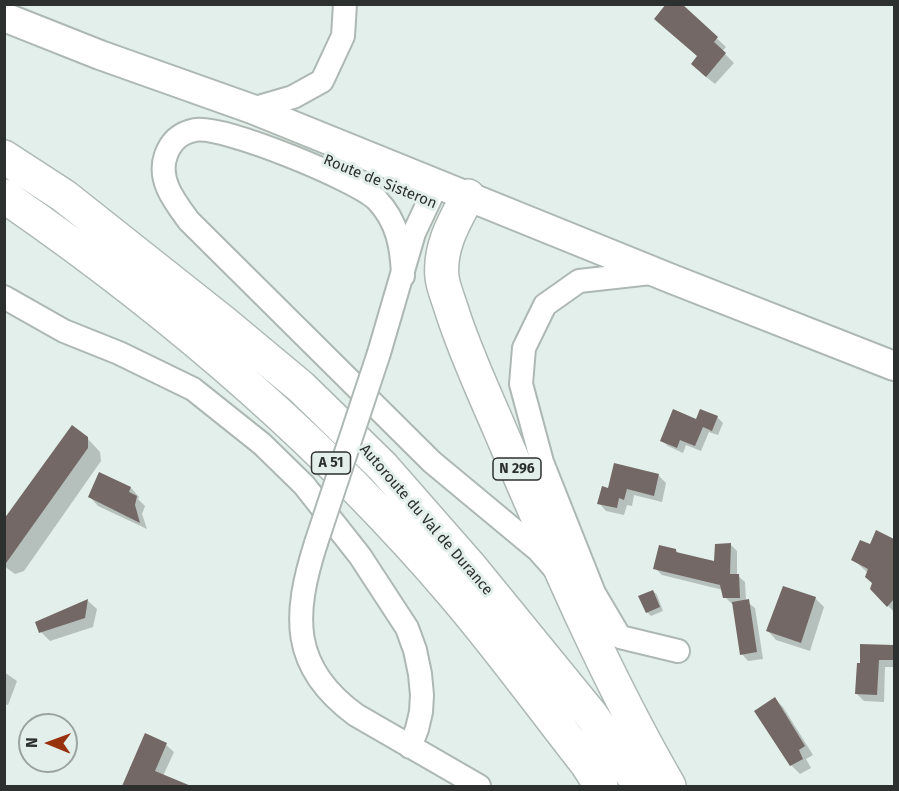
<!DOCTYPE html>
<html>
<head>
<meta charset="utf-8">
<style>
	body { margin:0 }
	#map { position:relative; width:899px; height:791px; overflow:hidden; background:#e3efea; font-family:"Fira Sans",sans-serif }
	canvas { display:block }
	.frame { position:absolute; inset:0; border:6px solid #2c302e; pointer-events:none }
	.north { position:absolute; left:18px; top:713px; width:60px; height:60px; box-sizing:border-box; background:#e3efea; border:2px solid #9aa39f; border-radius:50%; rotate:271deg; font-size:16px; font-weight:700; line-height:24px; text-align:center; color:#2c302e }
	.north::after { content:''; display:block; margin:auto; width:21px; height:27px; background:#98320e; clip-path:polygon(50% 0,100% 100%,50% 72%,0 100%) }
</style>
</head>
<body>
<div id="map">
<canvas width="899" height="791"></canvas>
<div class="frame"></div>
<div class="north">N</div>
</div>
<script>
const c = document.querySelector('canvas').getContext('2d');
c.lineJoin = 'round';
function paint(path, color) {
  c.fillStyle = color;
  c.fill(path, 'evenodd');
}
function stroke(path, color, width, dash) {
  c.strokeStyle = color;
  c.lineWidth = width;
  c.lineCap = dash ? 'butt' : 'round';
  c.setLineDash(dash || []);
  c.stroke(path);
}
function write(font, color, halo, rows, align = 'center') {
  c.font = font + ' "Fira Sans",sans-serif';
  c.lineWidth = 6;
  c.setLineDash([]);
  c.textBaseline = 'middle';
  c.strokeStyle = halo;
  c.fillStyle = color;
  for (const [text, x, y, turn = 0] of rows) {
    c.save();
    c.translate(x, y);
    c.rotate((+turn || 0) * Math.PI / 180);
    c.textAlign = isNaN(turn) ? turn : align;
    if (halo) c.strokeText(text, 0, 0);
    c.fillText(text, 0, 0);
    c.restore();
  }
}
const shadow = new Path2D(`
	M680 4 726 47 722 51 734 63 715 84 701 73 699 57Z
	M717 417 723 423 718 435 709 432 701 451 686 445 683 453 668 446 662 441 697 421Z
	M87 438 100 452 101 461 24 571 15 574 4 566V521Z
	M615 465 659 476 666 483 662 502 634 495 632 506 627 505 624 515 606 511 599 503 609 490Z
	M100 474 131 488 139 497 138 499 145 506 142 514 147 529 98 506 90 497Z
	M877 532 894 541V612L872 589 873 584 868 573 853 559 871 546Z
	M730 544 737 551V575L745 582 746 601 755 608 763 659 748 661 742 654 733 605 725 597 723 590 662 575 655 568 676 550 680 555 716 563Z
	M653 591 657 595 663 611 651 616 647 612Z
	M815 598 824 607 810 651 776 640 768 631Z
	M88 601 97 609 93 627 50 641 41 632 37 623Z
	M862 646 894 647V667H885L884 702 864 701 857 694 861 665Z
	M4 672 17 681 8 705 4 704Z
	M775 699 783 707 813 755 806 759 811 768 800 774 791 765Z
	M166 745 174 752 163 776 174 786H128L125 784Z`);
const building = new Path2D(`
	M666 4H682L718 37 714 42 726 53 706 77 691 64 697 56 654 19Z
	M673 409 696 419 700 409 718 416 712 431 703 427 695 446 680 440 677 448 660 441Z
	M72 425 88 437V448L4 566V519Z
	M614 463 659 474 654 496 627 489 624 500 619 498 617 508 597 504 602 486 608 488Z
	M99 472 131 487 129 492 137 496 135 505 140 523 88 497Z
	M876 530 894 539V599L887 607 870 589 872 583 865 577 868 569 851 560 860 540 870 544Z
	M731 543 730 574H739L740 598H723L720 585 653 569 659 545 676 549V552L714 561 715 544Z
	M783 586 816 597 801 643 766 631Z
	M653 590 660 607 646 613 638 596Z
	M88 599 85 618 39 633 35 622Z
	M749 599 757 652 740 655 732 602Z
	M860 644 894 645V660H879L877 695 855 694 857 663H860Z
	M775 697 805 746 799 750 803 759 790 766 754 711Z
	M145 733 167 743 155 771 191 786H122Z`);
const minor = new Path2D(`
	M252 109 293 97 322 81 343 36 345 4
	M651 273 579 281 545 305 524 348 521 384 542 462 594 593 620 637 678 651
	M403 276C402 248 398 222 377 200 357 180 223 125 195 130 180 133 171 141 166 155 157 180 175 202 189 221L432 462 538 550 553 567
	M4 297 64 331 119 353 193 389 262 444 304 485 360 556 407 628 415 650 420 674 422 695 421 712 417 729 410 747
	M379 353 414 233 437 184
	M316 543C293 615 290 667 356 715L479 786`);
const major = new Path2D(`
	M4 17 100 55 252 109 672 279 894 366`);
const highway = new Path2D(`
	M4 157 64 196 223 322 301 387 383 467 468 564 592 716 640 786
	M4 196C171 311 323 441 455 596 501 650 543 708 587 764L601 786
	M468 196C454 222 439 247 442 277 443 287 448 298 451 308 464 350 483 390 500 430 552 551 603 672 669 786`);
const minorBridge = new Path2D(`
	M316 543 379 353`);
const shields = [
	[331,463,39],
	[517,469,48]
];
const shieldNames = [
	["A 51",331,463],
	["N 296",517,469]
];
const streetNames = [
	["Route de Sisteron",380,182,22],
	["Autoroute du Val de Durance",426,520,49]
];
paint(shadow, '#0003');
paint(building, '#736865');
stroke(minor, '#adb8b3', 26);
stroke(major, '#adb8b3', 32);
stroke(highway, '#adb8b3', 36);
stroke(minor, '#fff', 22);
stroke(major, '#fff', 28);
stroke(highway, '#fff', 33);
stroke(minorBridge, '#adb8b3', 26, []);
stroke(minorBridge, '#fff', 22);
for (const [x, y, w] of shields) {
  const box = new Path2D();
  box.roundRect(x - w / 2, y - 11, w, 22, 4.5);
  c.fillStyle = '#e3efea';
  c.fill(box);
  stroke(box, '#2c302e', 1.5);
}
write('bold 14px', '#2c302e', null, shieldNames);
write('15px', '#2c302e', '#e3efea', streetNames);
</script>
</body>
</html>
